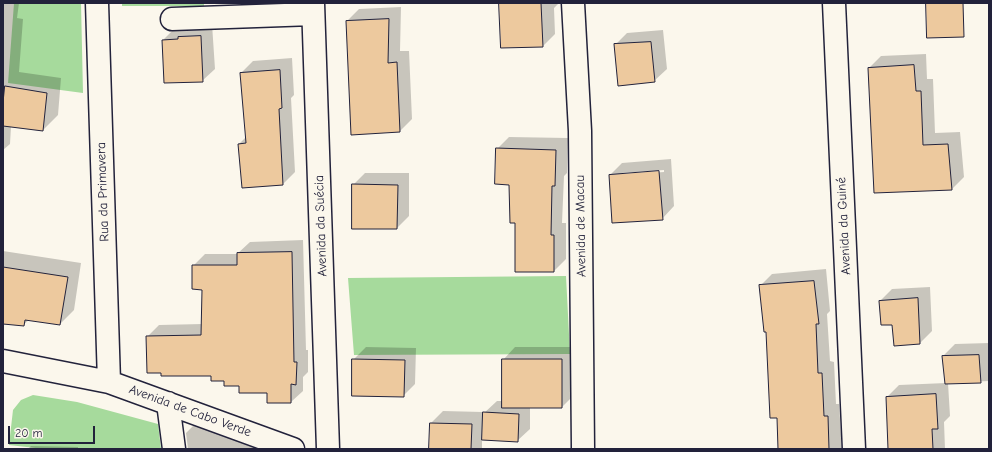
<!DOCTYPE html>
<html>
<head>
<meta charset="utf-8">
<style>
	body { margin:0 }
	#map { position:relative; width:992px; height:452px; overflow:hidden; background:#fbf7ec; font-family:"Comic Neue",sans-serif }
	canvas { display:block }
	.frame { position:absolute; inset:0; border:4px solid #22223b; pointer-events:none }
	.scale { position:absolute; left:8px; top:426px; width:87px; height:18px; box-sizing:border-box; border:2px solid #22223b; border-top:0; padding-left:5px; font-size:12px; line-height:14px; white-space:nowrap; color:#22223b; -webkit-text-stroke:3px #fbf7ec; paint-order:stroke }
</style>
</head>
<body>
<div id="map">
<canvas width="992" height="452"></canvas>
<div class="frame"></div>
<div class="scale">20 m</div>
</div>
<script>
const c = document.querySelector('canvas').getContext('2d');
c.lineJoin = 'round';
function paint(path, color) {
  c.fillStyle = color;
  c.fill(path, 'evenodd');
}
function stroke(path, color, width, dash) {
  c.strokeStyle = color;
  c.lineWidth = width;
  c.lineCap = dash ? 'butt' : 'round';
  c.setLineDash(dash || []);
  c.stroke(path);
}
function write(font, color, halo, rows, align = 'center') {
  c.font = font + ' "Comic Neue",sans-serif';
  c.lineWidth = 3.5;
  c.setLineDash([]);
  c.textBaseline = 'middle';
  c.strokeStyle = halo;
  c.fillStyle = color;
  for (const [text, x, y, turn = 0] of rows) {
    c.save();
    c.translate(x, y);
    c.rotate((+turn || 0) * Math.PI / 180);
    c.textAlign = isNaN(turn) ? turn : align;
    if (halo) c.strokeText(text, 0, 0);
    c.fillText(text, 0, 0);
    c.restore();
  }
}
const green = new Path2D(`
	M14 3H81L83 93 8 83Z
	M122 3H204V6H122Z
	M566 276 570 354 354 355 348 278Z
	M33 395 77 402 158 424 161 449H44L9 445 13 410 21 400Z`);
const shadow = new Path2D(`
	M3 3H19L17 18 23 19 19 72 61 78 58 115 43 130 11 126 10 144 3 150Z
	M500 3H559L554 8 555 34 543 46 502 47Z
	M401 7 400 51H409L412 119 400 131 352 134 347 21 359 9Z
	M212 24 215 69 202 81 163 40 175 28Z
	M663 30 667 69 654 81 615 45 627 33Z
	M926 54 927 79H933L935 133 960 132 964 177 952 189 869 68 881 56Z
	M292 58 294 95 291 98 295 172 283 184 243 187 239 144 246 137 241 73 253 61Z
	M509 137 568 138 567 173 564 176 562 223H566V259L554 271 516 222 510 184 497 149Z
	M671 159 674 206 662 219 610 175 622 163ZM664 170V172L622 175V173Z
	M365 173H409V216L397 228 353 185Z
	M303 240 306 350H308V372L303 377V391L291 402 268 392 241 385 212 375 147 337 159 325 202 324 203 289 193 266 205 254H237L250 242Z
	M3 251 81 263 74 310 60 324 29 320 23 325 3 323Z
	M826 269 830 311 827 314 830 361 834 362 836 404H839L842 449H779L778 417 760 286 772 274Z
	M930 287 932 331 920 343 893 324 880 301 892 289Z
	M989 343V381L948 383 950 416 944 422 945 449H889L887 397 899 385 946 383 943 356 955 344Z
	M366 347 416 348 415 384 403 396 353 360Z
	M515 347H574V395L562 407H530V429L517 441 482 439V449H430L431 423 443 411 483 412V414L497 401H503V360Z
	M198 421 265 449H188L186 433Z
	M31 446 78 447V449H28Z`);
const building = new Path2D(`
	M499 3H541L543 47 501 48Z
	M926 3H963L964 37 927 38Z
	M389 19 388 63 397 62 400 132 351 135 346 21Z
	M201 36 203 82 164 83 162 40 178 39V37Z
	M651 42 655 82 618 86 614 44Z
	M914 65 916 91H921L923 145 948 144 952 190 874 193 868 68Z
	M280 70 282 108 279 109 283 185 242 188 238 144 246 143 240 73Z
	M5 86 47 93 43 131 3 126V103Z
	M496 148 556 150 555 186H552L551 235H554V272H515V223H510L509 185 495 184Z
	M659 171 663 220 612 223 609 175Z
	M352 184 398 185 397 229H352Z
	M292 252 294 362H297L296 385 291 384V403H267V393H239V386H224V381H211V376H161V373H147L146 336 201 335 202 290 192 289V265H237V253Z
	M3 267 68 277 60 325 25 320 24 326 3 324Z
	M814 281 819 324H816L818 373H822L824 416H828L829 449H778L777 418H770L766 332H764L759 285Z
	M918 298 920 344 894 346 892 325H881L879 301Z
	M979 355 981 383 945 384 942 356Z
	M352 359 405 360 404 397 352 396Z
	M502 359H562V408H502Z
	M936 394 938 429H932L933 449H888L886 397Z
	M483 412 519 414 518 442 482 440Z
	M430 423 472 424 471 449H429Z`);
const minor = new Path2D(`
	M97 3 109 382
	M313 3 328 449
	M573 3 580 131 583 449
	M834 3 854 449
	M172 19 313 14
	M3 361 109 382 293 449
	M168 403 174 449`);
const streetNames = [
	["Rua da Primavera",103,192,-92],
	["Avenida da Suécia",321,226,-92],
	["Avenida de Macau",581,226,-91],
	["Avenida da Guiné",844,226,-93],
	["Avenida de Cabo Verde",190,411,20]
];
paint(green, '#a6da9c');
paint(shadow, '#0003');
paint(building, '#edc99e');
stroke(building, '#22223b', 1);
stroke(minor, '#22223b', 25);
stroke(minor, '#fbf7ec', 22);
write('13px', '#22223b', '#fbf7ec', streetNames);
</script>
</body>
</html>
